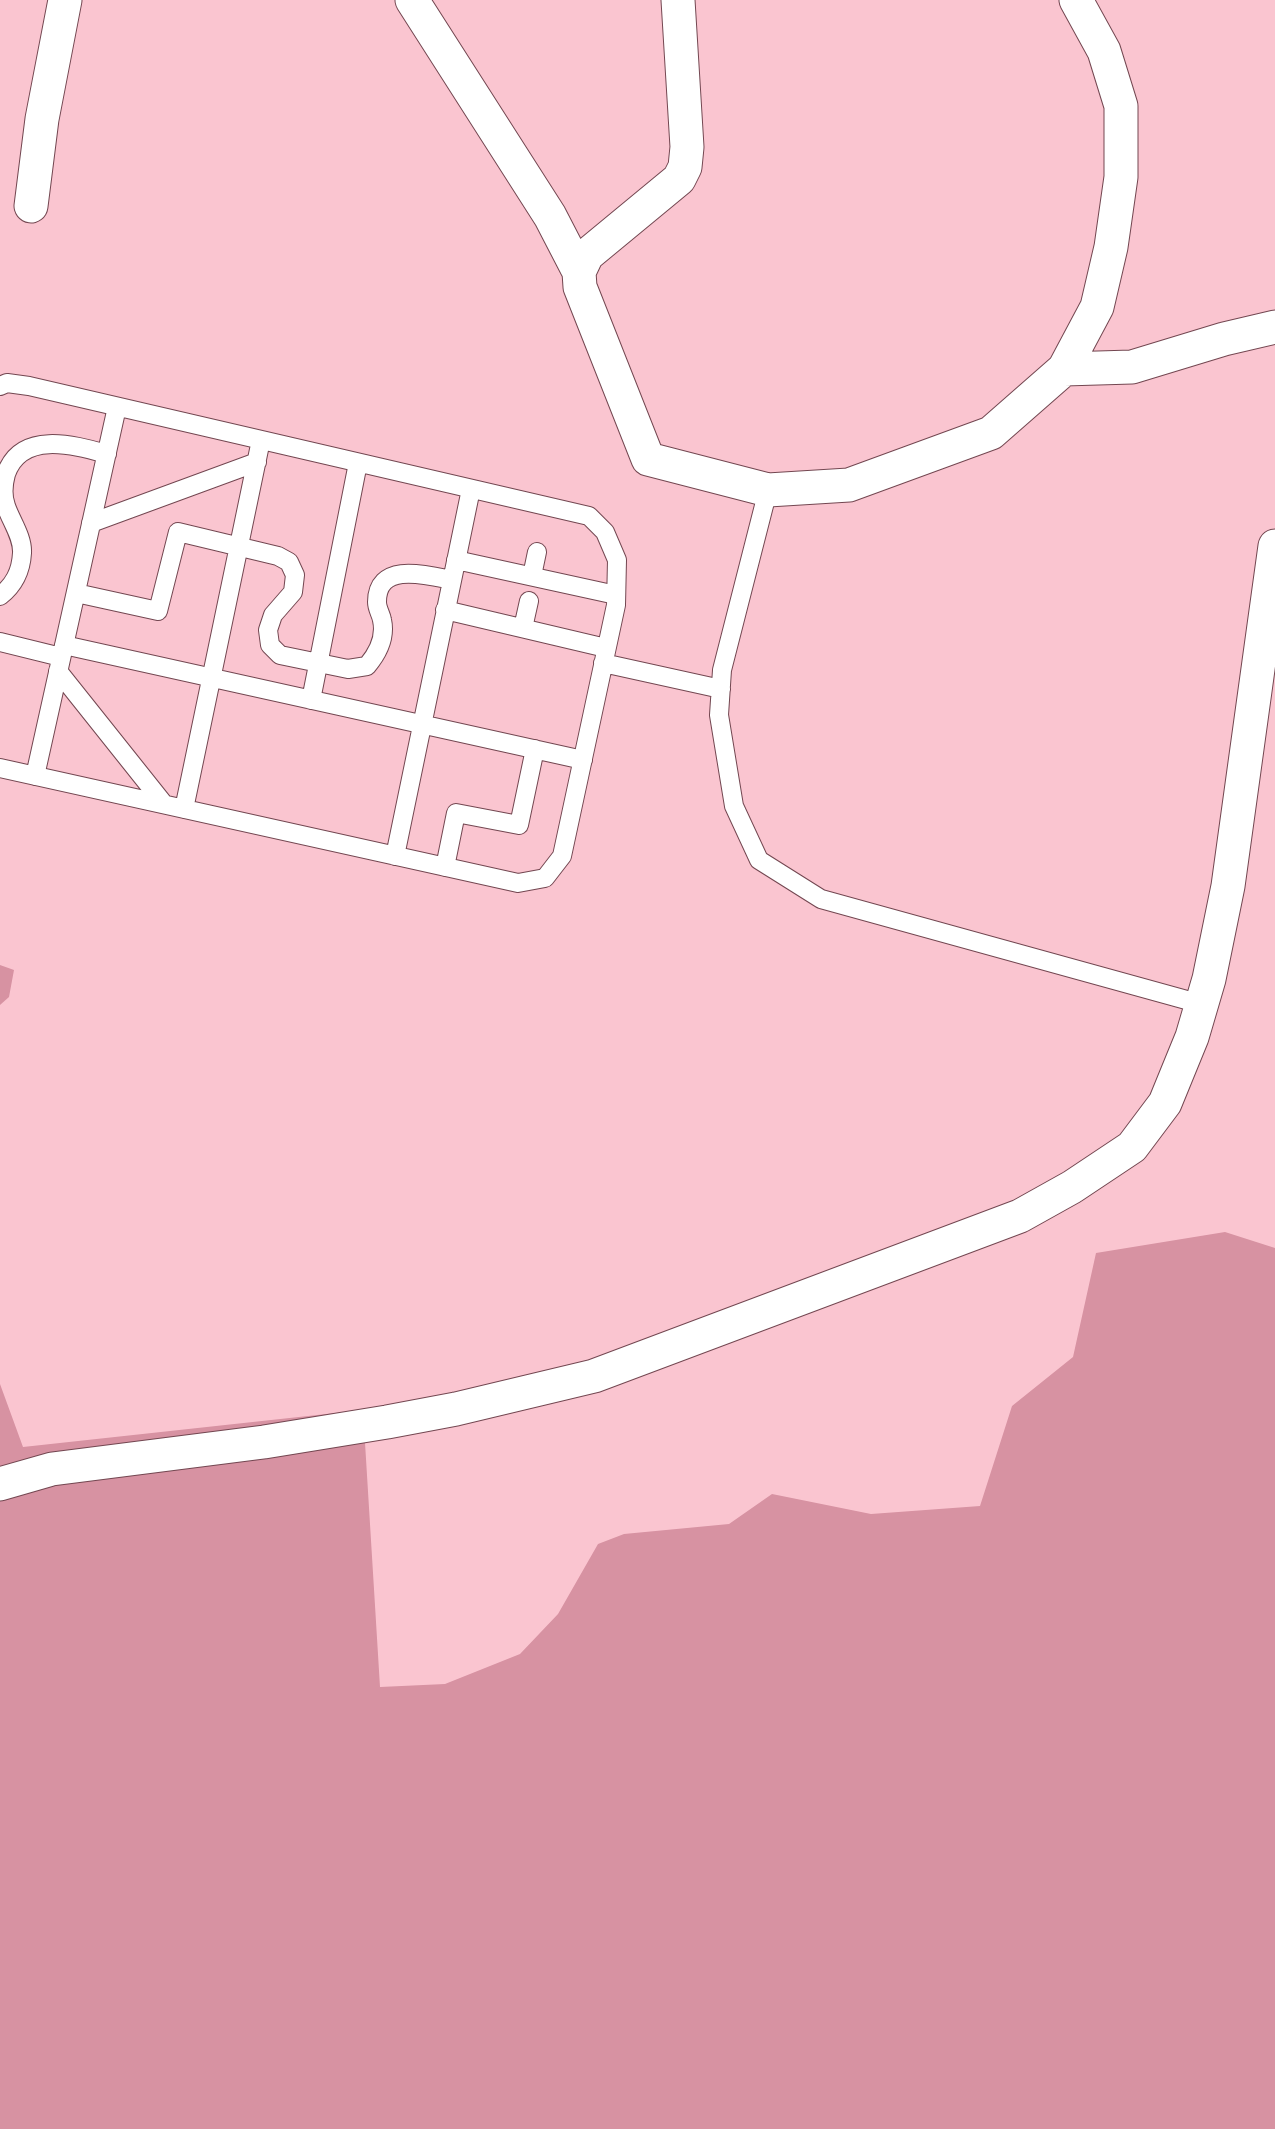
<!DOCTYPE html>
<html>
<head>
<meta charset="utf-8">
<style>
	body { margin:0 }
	canvas { display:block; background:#fac5d0 }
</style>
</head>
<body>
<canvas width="1275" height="2129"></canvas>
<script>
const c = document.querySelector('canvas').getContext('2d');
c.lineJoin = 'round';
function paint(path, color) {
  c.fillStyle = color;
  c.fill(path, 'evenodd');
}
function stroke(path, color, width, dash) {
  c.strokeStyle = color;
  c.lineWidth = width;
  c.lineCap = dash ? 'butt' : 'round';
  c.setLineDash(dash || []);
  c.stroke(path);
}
const green = new Path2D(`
	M0 965 14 970 9 997 0 1005Z
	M1225 1232 1275 1248V2129H0V1384L23 1447 363 1410 380 1687 445 1684 520 1654 558 1614 598 1544 624 1534 729 1524 772 1494 871 1514 980 1506 1012 1406 1073 1357 1096 1253Z`);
const service = new Path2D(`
	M0 386 7 383 29 386 589 516 605 532 617 560 616 605 562 856 545 878 518 883 0 768
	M768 490 722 670 719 715 734 806 759 860 821 899 1201 1004
	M91 523 257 462
	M456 560 616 595
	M532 576 537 552
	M76 593 158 611 178 532 278 556 289 562 295 575 293 592 273 615 268 630 270 645 280 655 348 669 367 666C378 653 386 638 382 620 381 614 377 609 377 602 377 561 427 575 452 580
	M0 596C14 585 21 572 22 553 23 537 11 521 6 506 2 495 3 485 6 474 21 430 74 445 107 454
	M445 610 606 648
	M523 628 529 601
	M0 642 61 657
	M64 645 583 760
	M603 663 721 689
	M58 671 164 804
	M311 700 358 463
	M35 776 117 407
	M184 809 261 440
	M395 856 471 489
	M445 867 456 813 519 825 535 749`);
const minor = new Path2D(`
	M412 0 550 216 579 272
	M678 0 687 147 685 167 679 179 587 255 579 272 580 287 648 459 768 490 849 485 991 433 1064 369 1132 367 1224 339 1275 327
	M31 206 42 119 65 0
	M1064 369 1097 307 1111 247 1121 177V106L1104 51 1076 0
	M0 1484 52 1469 264 1442 387 1422 456 1409 594 1376 1020 1216 1072 1187 1132 1147 1165 1103 1192 1037 1209 979 1228 886 1275 546`);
paint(green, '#d792a2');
stroke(service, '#734751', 20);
stroke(minor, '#734751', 35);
stroke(service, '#fff', 18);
stroke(minor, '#fff', 33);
</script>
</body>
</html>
